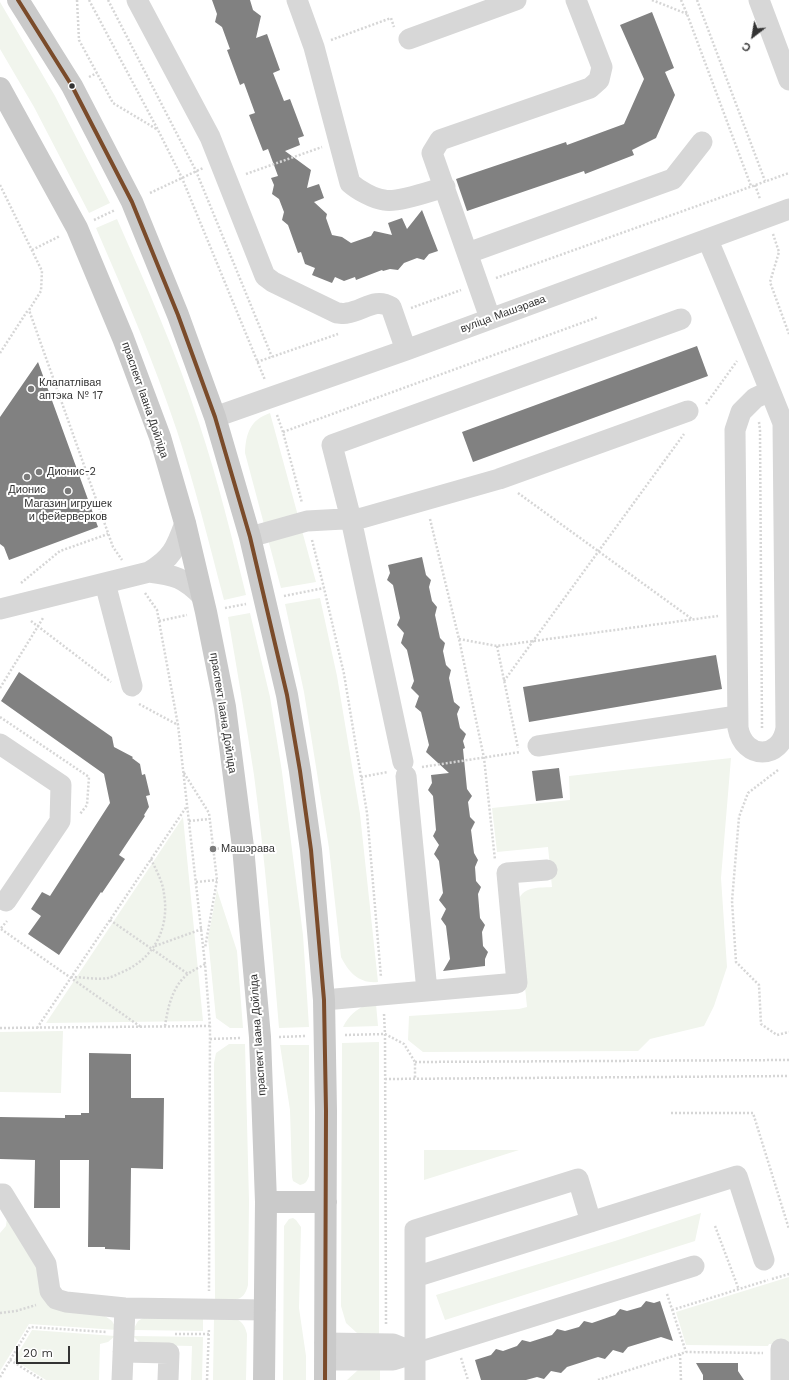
<!DOCTYPE html>
<html>
<head>
<meta charset="utf-8">
<style>
	body { margin:0 }
	#map { position:relative; width:789px; height:1380px; overflow:hidden; background:#fff; font-family:"Work Sans",sans-serif }
	canvas { display:block }
	.north { position:absolute; left:733px; top:16px; width:40px; height:40px; -webkit-text-stroke:3px #fff; paint-order:stroke; rotate:211deg; font-size:11px; font-weight:700; line-height:16px; text-align:center; color:#333 }
	.north::after { content:''; display:block; margin:auto; width:14px; height:18px; background:#333; clip-path:polygon(50% 0,100% 100%,50% 72%,0 100%) }
	.scale { position:absolute; left:16px; top:1346px; width:54px; height:18px; box-sizing:border-box; border:2px solid #333; border-top:0; padding-left:5px; font-size:12px; line-height:14px; white-space:nowrap; color:#333; -webkit-text-stroke:3px #fff; paint-order:stroke }
</style>
</head>
<body>
<div id="map">
<canvas width="789" height="1380"></canvas>
<div class="north">С</div>
<div class="scale">20 m</div>
</div>
<script>
const c = document.querySelector('canvas').getContext('2d');
c.lineJoin = 'round';
function paint(path, color) {
  c.fillStyle = color;
  c.fill(path, 'evenodd');
}
function stroke(path, color, width, dash) {
  c.strokeStyle = color;
  c.lineWidth = width;
  c.lineCap = dash ? 'butt' : 'round';
  c.setLineDash(dash || []);
  c.stroke(path);
}
function write(font, color, halo, rows, align = 'center') {
  c.font = font + ' "Work Sans",sans-serif';
  c.lineWidth = 4;
  c.setLineDash([]);
  c.textBaseline = 'middle';
  c.strokeStyle = halo;
  c.fillStyle = color;
  for (const [text, x, y, turn = 0] of rows) {
    c.save();
    c.translate(x, y);
    c.rotate((+turn || 0) * Math.PI / 180);
    c.textAlign = isNaN(turn) ? turn : align;
    if (halo) c.strokeText(text, 0, 0);
    c.fillText(text, 0, 0);
    c.restore();
  }
}
const green = new Path2D(`
	M0 2 55 96 110 203 89 213 34 107 0 49Z
	M117 219C146 285 177 354 199 423 218 480 232 538 246 595L224 600C209 543 195 486 177 431 154 362 125 295 96 228Z
	M270 413 316 582 281 588 245 453C246 433 250 420 270 413Z
	M320 598 337 676 360 814 378 982C360 984 349 973 341 957L329 848 304 692 285 604Z
	M250 613 270 697 282 772 303 935 309 1027 279 1028C272 944 265 859 254 775 246 722 237 670 228 617Z
	M731 758 721 878 727 967 714 1006 704 1026 650 1039 638 1051 423 1052 408 1040 409 1016 519 1009 527 1007 517 907C519 886 536 888 552 887L548 847 497 852 492 808 570 800 569 776Z
	M183 817 203 1021 46 1023Z
	M217 890 237 951 243 1028H230L216 1018 208 938Z
	M367 1004H376L378 1026 343 1027C349 1015 356 1010 367 1004Z
	M63 1031 61 1093 0 1092V1032Z
	M379 1042V1340L357 1333 346 1323 341 1306 342 1043Z
	M229 1044H245L249 1201 248 1285C244 1304 230 1300 215 1301L214 1063 216 1053Z
	M280 1045H309V1176C307 1182 305 1184 300 1185L293 1181 292 1177 290 1110Z
	M424 1150H519L424 1180Z
	M701 1213 695 1241 445 1320 436 1295 615 1241Z
	M7 1217 40 1269 43 1292 105 1316 112 1321 117 1330 29 1324 0 1371V1233L6 1226Z
	M293 1218 296 1220 301 1227 299 1308 306 1356V1380H283L284 1226 289 1219Z
	M789 1277V1345L769 1344 768 1346 686 1345 676 1312Z
	M203 1317V1331L133 1330 138 1321 143 1318Z
	M214 1317C230 1318 243 1315 247 1334L246 1380H213Z
	M32 1330 115 1336 108 1342 100 1344 99 1380H46L14 1360Z
	M133 1336 203 1337 202 1380H191L192 1346 146 1345 140 1343Z
	M380 1366V1380H347L358 1370Z`);
const building = new Path2D(`
	M212 0H250L253 10 261 16 256 38 267 34 280 70 273 73 284 101 290 99 304 136 298 138 300 145 285 151 311 170 307 188 319 184 324 198 314 202 327 214 326 218 332 235 342 237 351 243 371 236 374 231 392 235 388 223 402 218 407 229 422 210 438 251 429 254 424 260 417 258 404 263 398 270 390 269 383 271 382 270 356 280 355 277 344 281 335 277 332 283 312 275 315 268 305 264 301 252 298 253 288 225 282 220 284 212 279 199 272 194 274 185 271 178 278 176 268 149 263 151 249 115 255 113 244 83 240 85 227 50 230 49 222 27 215 22 217 14Z
	M652 12 674 68 665 72 675 95 656 138 632 150 634 155 585 174 584 171 467 211 456 179 566 142 567 145 624 124 644 79 620 25Z
	M697 346 708 376 473 462 462 432Z
	M38 362 98 527 9 560 4 547 0 544V417Z
	M422 557 426 575 431 580 429 587 432 601 437 607 435 615 440 638 445 643 443 651 446 665 451 670 449 678 454 702 460 707 457 714 460 728 466 734 463 741 465 748 463 749 467 789 472 796 468 802 470 817 475 822 471 830 474 853 478 860 475 867 476 881 481 887 478 894 480 918 485 925 482 932 483 946 488 952 485 959V966L443 971 450 959 446 926 441 919 446 909 439 900 443 893 439 861 434 854 439 845 433 836 436 830 433 796 428 790 432 783 431 775 449 773 426 752 429 745 421 712 415 707 419 696 411 688 414 681 407 650 401 643 404 633 397 625 400 618 393 585 387 580 390 573 388 565Z
	M716 655 722 689 529 722 523 687Z
	M19 672 112 737 114 747 133 757 132 758 140 764 142 775 145 774 150 795 146 796 149 807 144 815 145 816 119 855 125 859 102 893 101 892 59 955 28 934 41 916 31 909 42 892 50 896 110 803 104 774 1 701Z
	M559 768 563 798 536 801 532 771Z
	M89 1053 131 1054V1098H164L163 1169 131 1168 130 1250 105 1249V1247H88L89 1160H60V1208H34L35 1160 0 1159V1117L65 1118V1115H81V1113H89Z
	M646 1301 654 1303 660 1301 673 1341 661 1337 628 1347 623 1353 613 1350 605 1359 598 1357 567 1367 561 1373 551 1371 544 1379 537 1377 526 1380H481L475 1360 491 1355 496 1349 503 1351 517 1346 522 1340 530 1342 552 1335 557 1329 565 1331 579 1327 584 1321 592 1323 615 1315 620 1309 627 1311 641 1307Z
	M696 1363H738V1371L744 1380H703V1375Z`);
const path = new Path2D(`
	M77 0 79 40 113 103 158 130
	M89 0 158 130 182 178 265 380
	M108 0 196 171 272 357
	M652 0 687 14
	M681 0 687 14 751 186
	M697 0 765 181
	M331 40 391 18 394 27
	M89 77 97 73
	M246 174 322 147
	M0 185 42 271 41 291 29 310 113 547 122 560
	M755 185 760 199
	M150 193 203 168
	M94 220 115 210
	M773 234 779 252 770 282 789 334
	M32 250 60 236
	M496 278 789 173
	M411 308 461 290
	M0 353 28 310
	M257 362 338 334
	M706 404 737 361
	M277 415 283 432 302 503
	M759 422 760 430 762 728
	M283 432 598 317
	M518 493 692 619
	M430 519 459 639 484 758 495 860
	M312 540 324 588 344 674 367 813 381 977
	M21 583 60 551 108 534
	M145 593 157 610 178 725 205 964 210 1026 209 1291
	M284 596 324 588
	M225 608 246 604
	M31 621 111 682
	M159 621 187 615
	M459 639 497 646 718 616
	M497 646 518 748
	M504 681 684 434
	M0 688 43 618
	M139 704 178 725
	M0 717 89 777 87 805 80 814
	M422 767 520 752
	M778 770 748 793 739 817 732 901 736 962 759 985 761 1024 777 1035 789 1032
	M184 773 209 813 217 880 205 948
	M361 777 388 772
	M189 821 209 819
	M213 849 224 848
	M196 882 217 880
	M110 920 188 974
	M1 928 7 921
	M1 929 141 1027
	M155 946 202 929
	M71 977C82 977 98 980 108 978 112 977 116 975 120 973 153 960 170 929 164 894 163 882 156 870 151 859
	M384 1014 385 1034 386 1325
	M165 1026C168 1007 172 986 189 973 194 970 200 967 205 964
	M0 1028 210 1026
	M37 1028 187 806
	M345 1035 385 1034 404 1044 415 1062V1079
	M279 1037 306 1036
	M210 1039 240 1038
	M415 1062 789 1060
	M385 1079 789 1076
	M671 1113H753L789 1229
	M715 1226 739 1290
	M772 1279 789 1274
	M667 1294 686 1352
	M672 1310 768 1280
	M0 1313 16 1311 36 1305
	M175 1334H209
	M680 1354 681 1380
	M461 1358 468 1380
	M10 1360 42 1380
	M0 1377 30 1327 106 1332
	M207 1380 209 1328
	M598 1380 686 1352 763 1353`);
const minor = new Path2D(`
	M137 0 210 137 265 276 273 282 337 313C340 313 344 314 347 313 363 311 375 297 391 307L406 350
	M297 0 314 47 350 183C358 190 374 199 384 200 398 203 430 191 445 187
	M759 0 789 80
	M409 39 516 0
	M708 239 710 245C735 304 759 363 783 423L786 728C781 760 744 760 738 728L735 430 741 412 755 398 770 391
	M468 253 673 179 702 142
	M490 318 432 153 440 140 590 88 599 80 602 67 576 0
	M215 417 406 350 789 209
	M250 537 307 521 362 518 499 479 688 411
	M149 572C175 575 184 578 202 596
	M105 583 132 686
	M0 609 149 572C172 558 176 548 185 523
	M0 744 61 785 60 821 6 901
	M538 746 737 716
	M403 762 351 519 332 445 681 319
	M406 776 427 991
	M324 1000 517 983 507 873 547 870
	M0 1194H3L46 1264 50 1291 56 1299 66 1302 125 1308 265 1310
	M415 1277 737 1176 764 1260
	M325 1343 393 1344 415 1353
	M123 1352 169 1353 168 1380
	M325 1360H393L694 1266
	M122 1380 125 1308
	M415 1380V1230L578 1179 591 1222
	M781 1380V1349`);
const major = new Path2D(`
	M18 0 72 86 132 202 178 315 215 417 250 537 287 695 300 771 311 850 324 1000 326 1111 325 1380
	M0 88 77 228 123 338 160 437 185 523 206 612 225 707 243 847 260 1037 266 1202 264 1380
	M266 1202H326`);
const bus1 = new Path2D(`
	M18 0 72 86 132 202 178 315 215 417 250 537 287 695 300 771 311 850 324 1000 326 1111 325 1380`);
const markers = [
	[72,86,3.5,"#333"],
	[31,389,4,"#7a7a7a"],
	[39,472,4,"#7a7a7a"],
	[27,477,4,"#7a7a7a"],
	[68,491,4,"#7a7a7a"],
	[213,849,4,"#7a7a7a"]
];
const streetNames = [
	["вуліца Машэрава",503,314,-20],
	["праспект Іаана Дойліда",145,400,71],
	["праспект Іаана Дойліда",223,713,81],
	["праспект Іаана Дойліда",258,1035,-94]
];
const poiNames = [
	["Клапатлівая",39,383],
	["аптэка № 17",39,396],
	["Дионис-2",47,472],
	["Дионис",27,490,"center"],
	["Магазин игрушек",68,504,"center"],
	["и фейерверков",68,517,"center"],
	["Машэрава",221,849]
];
paint(green, '#f1f5ed');
paint(building, '#818181');
stroke(path, '#d6d6d6', 2.5, [2, 2]);
stroke(minor, '#d7d7d7', 21);
stroke(major, '#cacaca', 22);
stroke(bus1, '#7a4b2a', 4);
for (const [x, y, r, color] of markers) {
  const dot = new Path2D();
  dot.arc(x, y, r, 0, 2 * Math.PI);
  c.fillStyle = color;
  c.fill(dot);
  stroke(dot, '#fff', 1.5);
}
write('11px', '#333', '#fff', streetNames);
write('11px', '#333', '#fff', poiNames, 'left');
</script>
</body>
</html>
